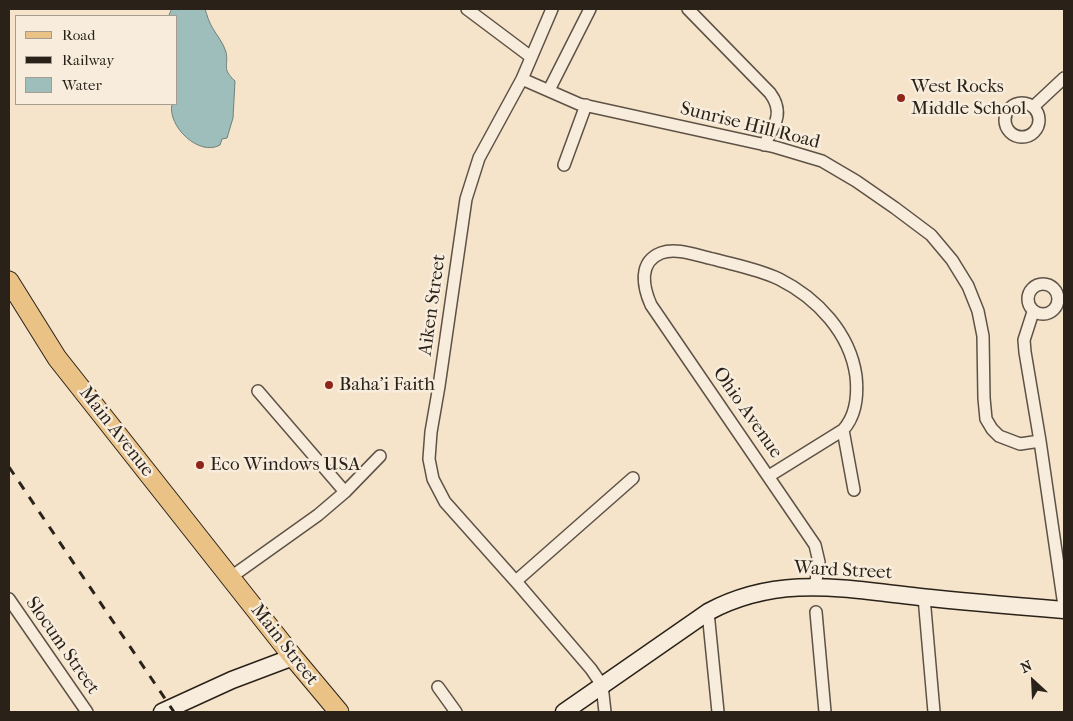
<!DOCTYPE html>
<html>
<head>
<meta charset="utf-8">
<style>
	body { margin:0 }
	#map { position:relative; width:1073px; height:721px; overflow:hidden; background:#f5e4ca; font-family:"IM FELL French Canon",serif }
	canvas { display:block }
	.frame { position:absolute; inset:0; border:10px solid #2a2219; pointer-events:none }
	.legend { position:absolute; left:15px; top:15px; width:162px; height:90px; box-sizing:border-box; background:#f8eddd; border:1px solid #a69c8f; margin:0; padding:6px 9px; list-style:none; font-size:15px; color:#2a2219 }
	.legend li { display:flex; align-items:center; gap:10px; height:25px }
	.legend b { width:25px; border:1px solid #a69c8f }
	.north { position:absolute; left:1008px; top:656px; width:50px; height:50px; -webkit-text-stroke:4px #f8eddd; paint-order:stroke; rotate:335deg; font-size:14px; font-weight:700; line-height:20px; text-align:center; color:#2a2219 }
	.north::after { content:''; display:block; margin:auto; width:18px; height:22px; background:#2a2219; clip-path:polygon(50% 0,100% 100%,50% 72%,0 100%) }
</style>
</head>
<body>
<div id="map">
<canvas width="1073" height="721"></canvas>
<div class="frame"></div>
<ul class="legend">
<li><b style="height:6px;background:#eac285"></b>Road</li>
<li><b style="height:6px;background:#2a2219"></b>Railway</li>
<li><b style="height:14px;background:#9dbebb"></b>Water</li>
</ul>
<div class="north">N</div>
</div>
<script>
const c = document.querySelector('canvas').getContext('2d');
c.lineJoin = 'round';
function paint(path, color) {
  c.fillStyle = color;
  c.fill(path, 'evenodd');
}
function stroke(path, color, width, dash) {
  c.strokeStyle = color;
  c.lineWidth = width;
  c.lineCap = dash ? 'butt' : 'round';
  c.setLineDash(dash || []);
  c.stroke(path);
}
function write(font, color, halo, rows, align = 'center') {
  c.font = font + ' "IM FELL French Canon",serif';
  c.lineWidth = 5;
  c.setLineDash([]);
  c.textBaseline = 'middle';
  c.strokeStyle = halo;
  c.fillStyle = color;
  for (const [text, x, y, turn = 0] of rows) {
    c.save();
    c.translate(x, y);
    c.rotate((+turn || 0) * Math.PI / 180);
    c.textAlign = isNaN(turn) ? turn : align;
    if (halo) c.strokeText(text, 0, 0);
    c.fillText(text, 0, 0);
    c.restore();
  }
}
const water = new Path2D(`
	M172 9H205C207 15 209 22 212 27 217 36 223 42 226 52 229 66 221 68 235 81L233 118 227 138 222 139 220 145C199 157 167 126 172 104H176V16H169Z`);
const street = new Path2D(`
	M467 9 531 57
	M552 9 522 79 479 158 466 199 439 386 431 432 429 459 433 479 445 502 519 585 591 669 602 685 605 712
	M688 9 770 93C785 113 774 126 764 145
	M522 79 579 104 775 147 822 161 856 181 895 208 931 235 952 260 968 286 978 311 983 336 984 398 986 419 992 429 999 436 1020 444 1040 441
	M549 90 590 9
	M1005 120a17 17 0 1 1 34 0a17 17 0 1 1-34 0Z
	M1033 107 1064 78
	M564 165 586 105
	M1028 299a15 15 0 1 1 30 0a15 15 0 1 1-30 0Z
	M1033 312 1024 340 1025 352 1040 441 1064 606
	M258 391 345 492
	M843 430 854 490
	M769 476 843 430C856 416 858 395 856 376 850 333 817 298 779 279 758 269 735 265 713 259 698 256 677 247 661 253 638 262 643 287 651 305L815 545 819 562 815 587
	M231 577 318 515 345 492 380 456
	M516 581 633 478
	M924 597 934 712
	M9 599 87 712
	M708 612 718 712
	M816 612 825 712
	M438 687 456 712`);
const secondary = new Path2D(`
	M162 712 232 680 293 657
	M564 712 708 612C779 574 844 589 920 597 968 602 1016 606 1064 610`);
const primary = new Path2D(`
	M9 281 57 358 293 657 339 712`);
const rail = new Path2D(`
	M9 467 174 712`);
const markers = [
	[901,98,5,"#8f2418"],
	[329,385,5,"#8f2418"],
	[200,465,5,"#8f2418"]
];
const poiNames = [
	["West Rocks",911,87],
	["Middle School",911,109],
	["Baha'i Faith",339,385],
	["Eco Windows USA",210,465]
];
const streetNames = [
	["Sunrise Hill Road",750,126,14],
	["Aiken Street",433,305,-82],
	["Ohio Avenue",747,413,55],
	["Main Avenue",116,432,52],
	["Ward Street",843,571,3],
	["Main Street",284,645,52],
	["Slocum Street",62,646,55]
];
paint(water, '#9dbebb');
stroke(water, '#6f807a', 1);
stroke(street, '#5d5245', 14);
stroke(secondary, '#2a2219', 19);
stroke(primary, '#2a2219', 21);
stroke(street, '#f8eddd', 11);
stroke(secondary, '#f8eddd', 16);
stroke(primary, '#eac285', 19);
stroke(rail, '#2a2219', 3, [9, 9]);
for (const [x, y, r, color] of markers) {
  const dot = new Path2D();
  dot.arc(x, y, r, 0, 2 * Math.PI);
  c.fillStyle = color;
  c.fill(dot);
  stroke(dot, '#f8eddd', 2);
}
write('19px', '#2a2219', '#f8eddd', poiNames, 'left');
write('19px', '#2a2219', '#f8eddd', streetNames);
</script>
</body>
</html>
